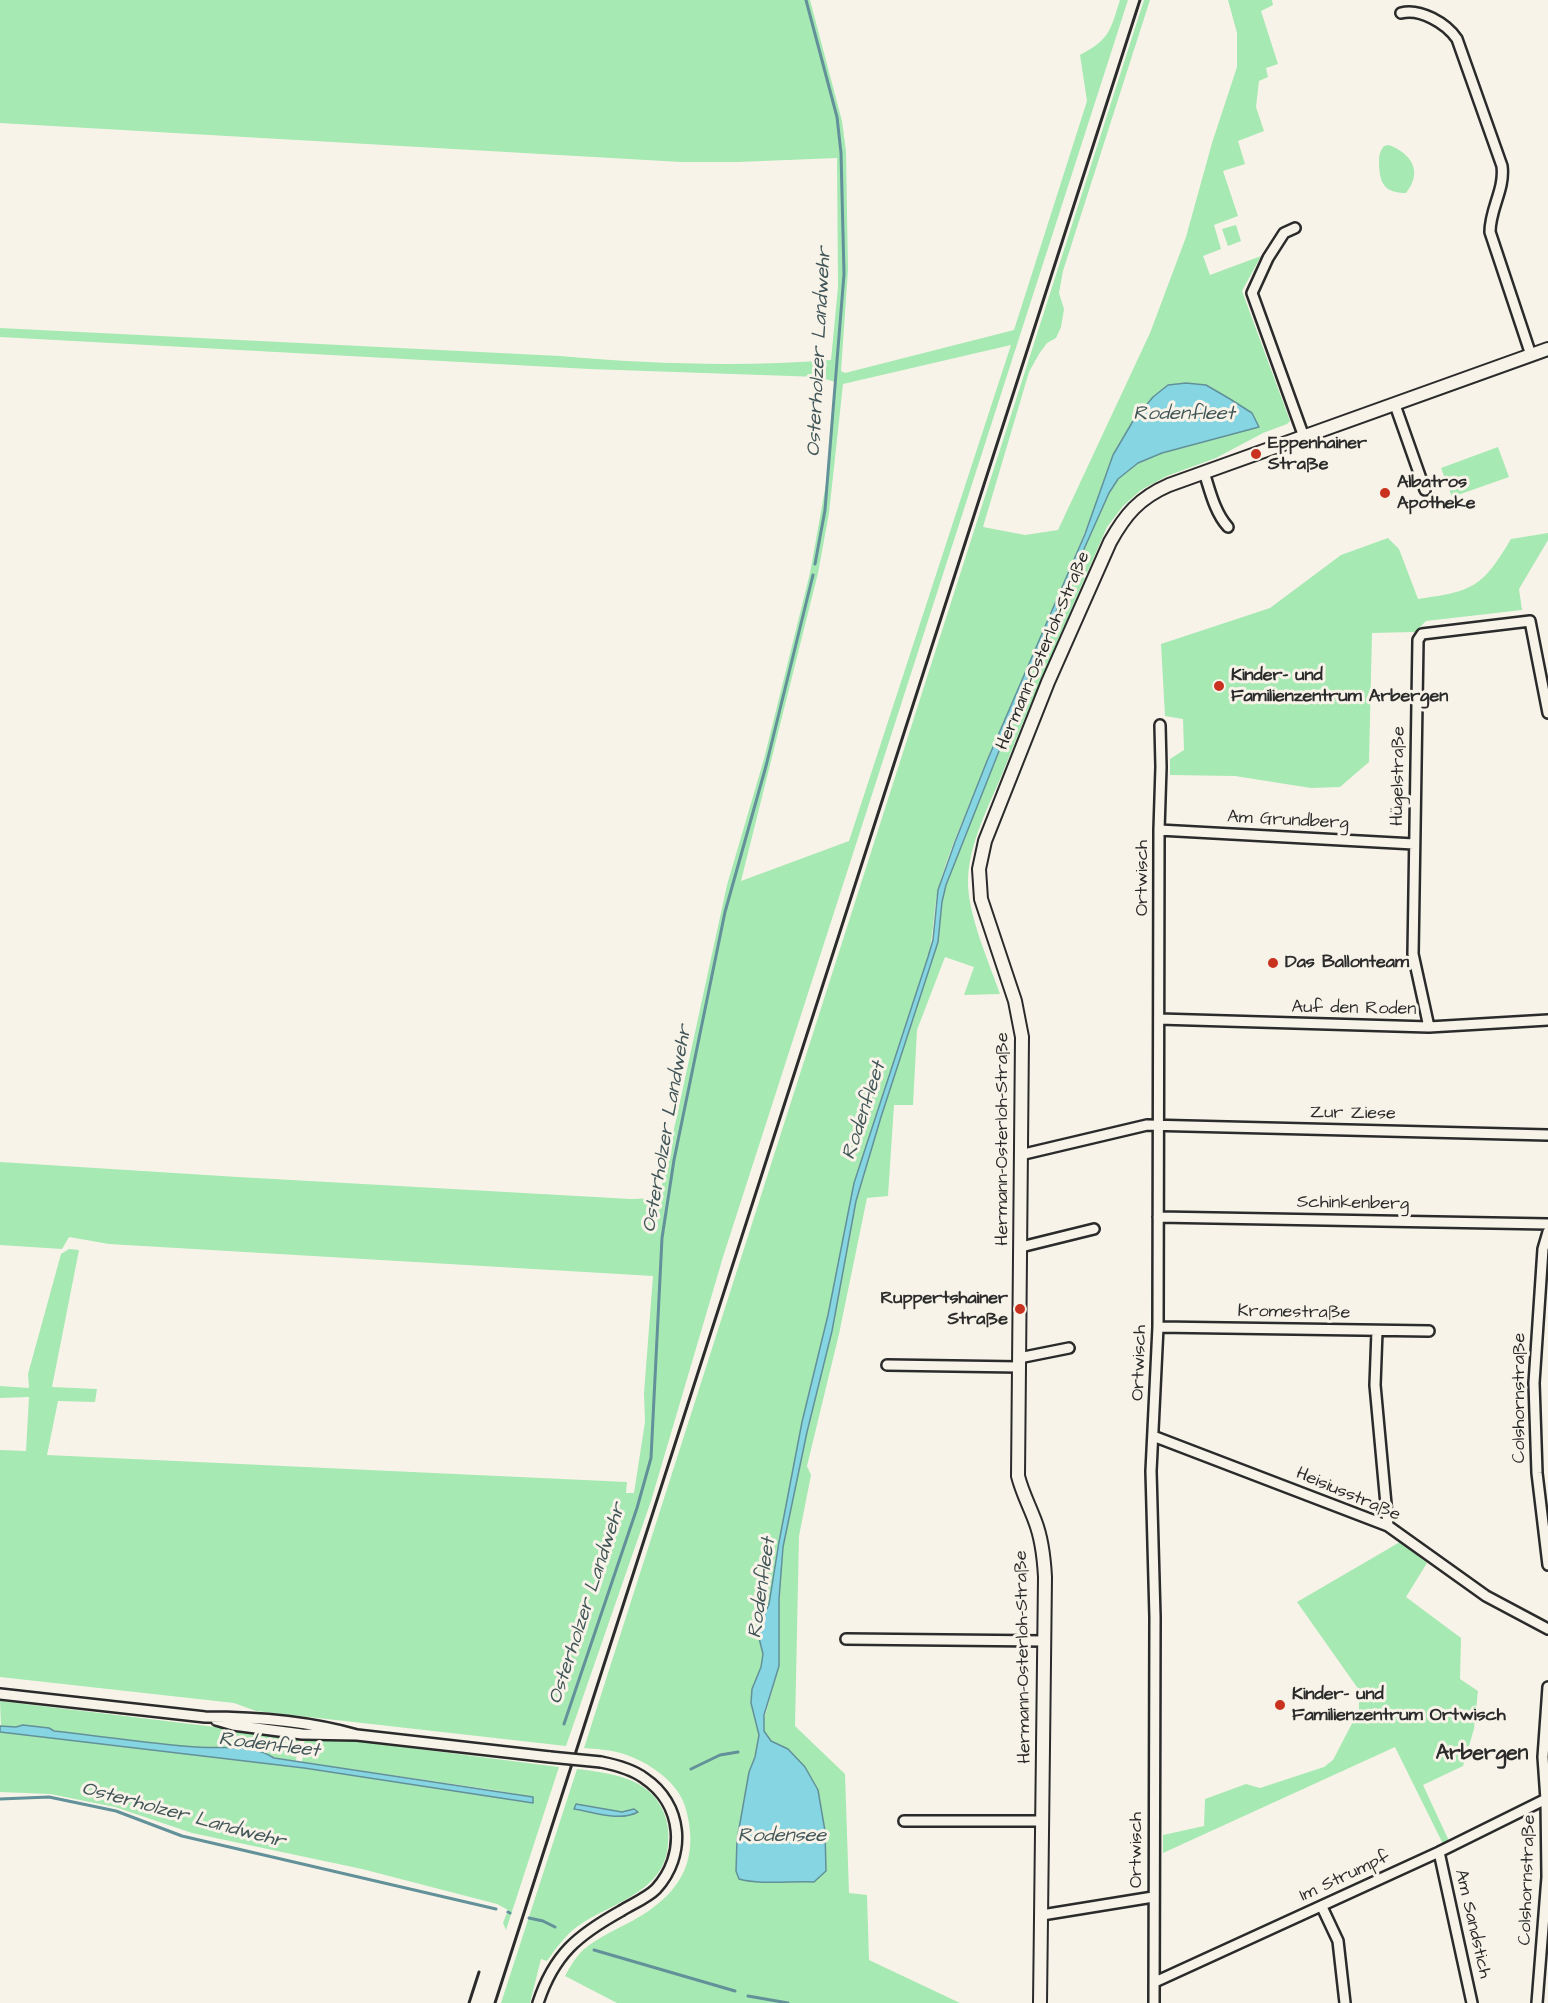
<!DOCTYPE html>
<html>
<head>
<meta charset="utf-8">
<style>
	body { margin:0 }
	canvas { display:block; background:#f7f3e8 }
</style>
</head>
<body>
<canvas width="1548" height="2003"></canvas>
<script>
const c = document.querySelector('canvas').getContext('2d');
c.lineJoin = 'round';
function paint(path, color) {
  c.fillStyle = color;
  c.fill(path, 'evenodd');
}
function stroke(path, color, width, dash) {
  c.strokeStyle = color;
  c.lineWidth = width;
  c.lineCap = dash ? 'butt' : 'round';
  c.setLineDash(dash || []);
  c.stroke(path);
}
function write(font, color, halo, rows, align = 'center') {
  c.font = font + ' "Architects Daughter",sans-serif';
  c.lineWidth = 6;
  c.setLineDash([]);
  c.textBaseline = 'middle';
  c.strokeStyle = halo;
  c.fillStyle = color;
  for (const [text, x, y, turn = 0] of rows) {
    c.save();
    c.translate(x, y);
    c.rotate((+turn || 0) * Math.PI / 180);
    c.textAlign = isNaN(turn) ? turn : align;
    if (halo) c.strokeText(text, 0, 0);
    c.fillText(text, 0, 0);
    c.restore();
  }
}
const green = new Path2D(`
	M0 0H810L842 121 846 151 848 270 841 371 845 373 1014 330 1087 101 1080 55C1110 39 1110 31 1120 0H1128L723 1257 651 1501 566 1746 256 1711 234 1703 0 1677V1450L26 1451 29 1397 0 1398V1386L29 1388 28 1374 61 1254 69 1249 79 1250 52 1387 97 1389 95 1402 58 1401 47 1455 627 1482 626 1493H634L645 1422 644 1393 653 1276 109 1244 69 1237 62 1249 0 1245V1162L238 1177 631 1199 659 1198 727 885 764 759 810 573 829 467 835 382 819 377 589 369 0 337V328L560 356C649 364 742 367 831 360L838 287 837 158 738 162H681L0 123ZM1011 345 849 841 741 881 818 573 829 513 843 384Z
	M1144 0H1150L1063 271 1059 293 1064 309 1061 327 1056 338 1047 343 1039 354 1029 372 983 527 1025 535 1058 530 1150 333 1186 237 1212 143 1237 67V33L1228 0H1272L1273 5 1261 11 1278 64 1266 68 1268 77 1259 81 1256 107 1264 131 1238 141 1245 164 1223 171 1238 216 1214 225 1221 249 1203 256 1210 275 1261 256 1242 291 1290 421 1287 424 1263 433 1216 458 1167 476 1141 490 1123 506 1107 527C1072 608 1036 689 1003 772 989 806 969 843 968 880 967 913 989 962 1000 994L964 995 974 967 945 957 917 1030 913 1105H894L888 1196 867 1198 839 1334 807 1466 811 1475 799 1536 795 1726 845 1774 849 1893 867 1895 869 1960 960 2003H617L565 1976C570 1967 575 1958 583 1950 603 1933 629 1925 650 1910 688 1883 698 1850 685 1806 677 1781 648 1762 624 1754 612 1750 597 1749 584 1748ZM1101 490 1108 494 1039 650 946 885 942 902 938 942 881 1117 856 1201 832 1331 807 1432 783 1547 779 1599V1666L763 1723 756 1725 752 1689 761 1667 763 1654 759 1638 761 1623 769 1604 779 1542 802 1422 828 1315 854 1183 928 957C934 935 933 912 938 890 947 855 963 821 976 788 1016 687 1064 591 1101 490Z
	M1389 145C1412 154 1423 172 1406 193 1385 193 1380 184 1379 165 1379 157 1379 152 1384 146Z
	M1236 225 1241 241 1228 246 1222 229Z
	M1498 447 1509 477 1452 497 1441 468Z
	M1548 533V540L1519 589 1522 610 1426 621 1415 632 1372 633 1369 762 1340 787 1311 788 1235 776 1170 775V759L1184 750 1183 719 1165 716 1161 644 1270 608 1341 555 1388 538 1399 549 1418 599C1473 591 1482 588 1511 539Z
	M1400 1542 1427 1563 1406 1597 1461 1638 1460 1679 1478 1691 1474 1729 1463 1766 1423 1785 1449 1841 1443 1844 1395 1747 1163 1853V1835L1204 1826 1205 1799 1246 1784 1260 1788 1324 1767 1333 1760 1359 1710V1690L1297 1602Z
	M0 1701 299 1737 296 1761 274 1758 262 1751 240 1748H199L54 1731 49 1728 1 1726Z
	M0 1732 304 1768 532 1803 533 1797 500 1791 302 1762 305 1738 356 1741 559 1767 506 1930 503 1923 508 1910 497 1904 362 1869 192 1833 115 1807 50 1794 0 1792Z
	M577 1769C609 1773 649 1777 663 1811 668 1822 669 1832 668 1843 666 1891 614 1902 581 1924 567 1933 557 1947 547 1961L541 1959 530 2003H501Z`);
const water = new Path2D(`
	M1186 383 1206 385 1230 399 1252 413 1259 427 1162 453 1138 463 1118 479 1109 493 1039 650 946 885 942 902 938 942 881 1117 856 1201 832 1331 807 1432 783 1547 779 1599V1666L764 1715V1731L771 1741 788 1749 805 1767 818 1790 825 1831 826 1871 814 1882C791 1881 760 1885 739 1879L736 1871 737 1840 749 1772 755 1757 759 1735 751 1703 752 1689 761 1667 763 1654 759 1638 761 1623 769 1604 779 1542 802 1422 828 1315 854 1183 928 957 933 940 938 890 955 842 987 761 1085 534 1113 455 1133 421 1153 397 1168 385Z
	M23 1725 49 1728 54 1731C101 1736 149 1744 197 1747 223 1749 250 1743 274 1758L533 1797V1803L304 1768 0 1732V1726L16 1727Z
	M576 1804 622 1812 634 1809 638 1812C619 1822 594 1812 574 1809Z`);
const stream = new Path2D(`
	M806 0 837 117 841 153 844 274 825 510 815 564
	M564 1724 637 1508 651 1458 662 1238 674 1160 725 912 766 766 813 575
	M691 1769 720 1755 738 1752
	M0 1799 49 1797 116 1811 182 1836 496 1909
	M508 1912 510 1913
	M529 1918 543 1921 555 1927
	M594 1950 735 1991
	M748 1996 788 2003`);
const street = new Path2D(`
	M1401 13C1420 8 1446 23 1457 39L1502 166C1505 190 1490 208 1490 232L1531 355
	M1295 228 1284 233 1268 258 1252 293 1304 437
	M1395 405 1425 490
	M1204 472C1210 491 1215 513 1228 527
	M1159 830 1414 844
	M1159 1019 1429 1027 1548 1020
	M1429 1027 1413 954 1418 640 1422 634 1530 621 1548 713
	M1020 1155 1147 1125 1548 1135
	M1158 1217 1548 1224
	M1548 1232 1543 1249 1534 1383 1537 1473 1548 1565
	M1021 1247 1094 1229
	M1158 1327 1429 1331
	M1377 1331 1375 1385 1388 1526
	M1019 1358 1069 1348
	M887 1365 1019 1367
	M1153 1436 1388 1526 1486 1596 1548 1629
	M846 1639 1045 1641
	M0 1694 205 1717C256 1717 308 1721 357 1735
	M216 1720 233 1725 302 1734 357 1735 550 1757
	M904 1821H1043
	M1439 1852 1472 2003
	M1322 1907 1338 1941 1345 2003
	M1042 1915 1153 1897
	M1155 1982 1439 1852 1548 1798
	M538 2003C554 1954 578 1935 621 1911 632 1904 647 1898 656 1889 687 1855 683 1804 644 1778 632 1769 616 1765 601 1762
	M1154 2003 1155 1617 1151 1471 1158 1327 1159 830 1161 767 1160 725
	M1537 2003 1547 1877 1546 1800 1543 1757 1548 1687`);
const secondary = new Path2D(`
	M1040 2003 1045 1577C1044 1558 1042 1539 1035 1521 1029 1505 1022 1492 1018 1476L1022 1037 1015 1001 981 899 979 869 985 841 1048 682 1110 542C1125 515 1139 498 1169 485L1548 349`);
const rail = new Path2D(`
	M469 2003 479 1972
	M495 2003 1140 0`);
const streetBridge = new Path2D(`
	M550 1757 601 1762`);
const markers = [
	[1256,454,6,"#c8321e"],
	[1385,493,6,"#c8321e"],
	[1219,686,6,"#c8321e"],
	[1273,963,6,"#c8321e"],
	[1020,1309,6,"#c8321e"],
	[1280,1705,6,"#c8321e"]
];
const poiNames = [
	["Eppenhainer",1268,444],
	["Straße",1268,465],
	["Albatros",1397,483],
	["Apotheke",1397,504],
	["Kinder- und",1231,676],
	["Familienzentrum Arbergen",1231,697],
	["Das Ballonteam",1285,963],
	["Ruppertshainer",1008,1299,"right"],
	["Straße",1008,1320,"right"],
	["Kinder- und",1292,1695],
	["Familienzentrum Ortwisch",1292,1716]
];
const streetNames = [
	["Hermann-Osterloh-Straße",1044,651,-67],
	["Hügelstraße",1399,776,-89],
	["Am Grundberg",1288,821,3],
	["Ortwisch",1143,878,-90],
	["Auf den Roden",1354,1009,1],
	["Zur Ziese",1353,1114,1],
	["Hermann-Osterloh-Straße",1003,1139,-90],
	["Schinkenberg",1353,1204,1],
	["Kromestraße",1294,1313,1],
	["Ortwisch",1140,1363,-88],
	["Colshornstraße",1520,1398,-90],
	["Heisiusstraße",1348,1495,23],
	["Hermann-Osterloh-Straße",1024,1657,-91],
	["Ortwisch",1137,1850,-90],
	["Im Strumpf",1345,1877,-25],
	["Colshornstraße",1528,1880,-88],
	["Am Sandstich",1472,1924,77]
];
const waterNames = [
	["Osterholzer Landwehr",820,352,-87],
	["Rodenfleet",1184,415],
	["Rodenfleet",865,1111,-72],
	["Osterholzer Landwehr",668,1129,-80],
	["Rodenfleet",763,1588,-82],
	["Osterholzer Landwehr",588,1604,-72],
	["Rodenfleet",269,1746,7],
	["Osterholzer Landwehr",183,1816,15],
	["Rodensee",782,1837]
];
const quarterNames = [
	["Arbergen",1482,1755]
];
paint(green, '#a7e9b3');
paint(water, '#86d5e3');
stroke(water, '#629199', 1.5);
stroke(stream, '#629199', 3);
stroke(street, '#2b2b2b', 14);
stroke(secondary, '#2b2b2b', 16);
stroke(street, '#f7f3e8', 9);
stroke(secondary, '#f7f3e8', 12);
stroke(rail, '#2b2b2b', 3);
stroke(streetBridge, '#2b2b2b', 14, []);
stroke(streetBridge, '#f7f3e8', 9);
for (const [x, y, r, color] of markers) {
  const dot = new Path2D();
  dot.arc(x, y, r, 0, 2 * Math.PI);
  c.fillStyle = color;
  c.fill(dot);
  stroke(dot, '#f7f3e8', 2);
}
write('bold 18px', '#2b2b2b', '#f7f3e8', poiNames, 'left');
write('18px', '#2b2b2b', '#f7f3e8', streetNames);
write('italic 20px', '#425659', '#f7f3e8', waterNames);
write('bold 21px', '#2b2b2b', '#f7f3e8', quarterNames);
</script>
</body>
</html>
